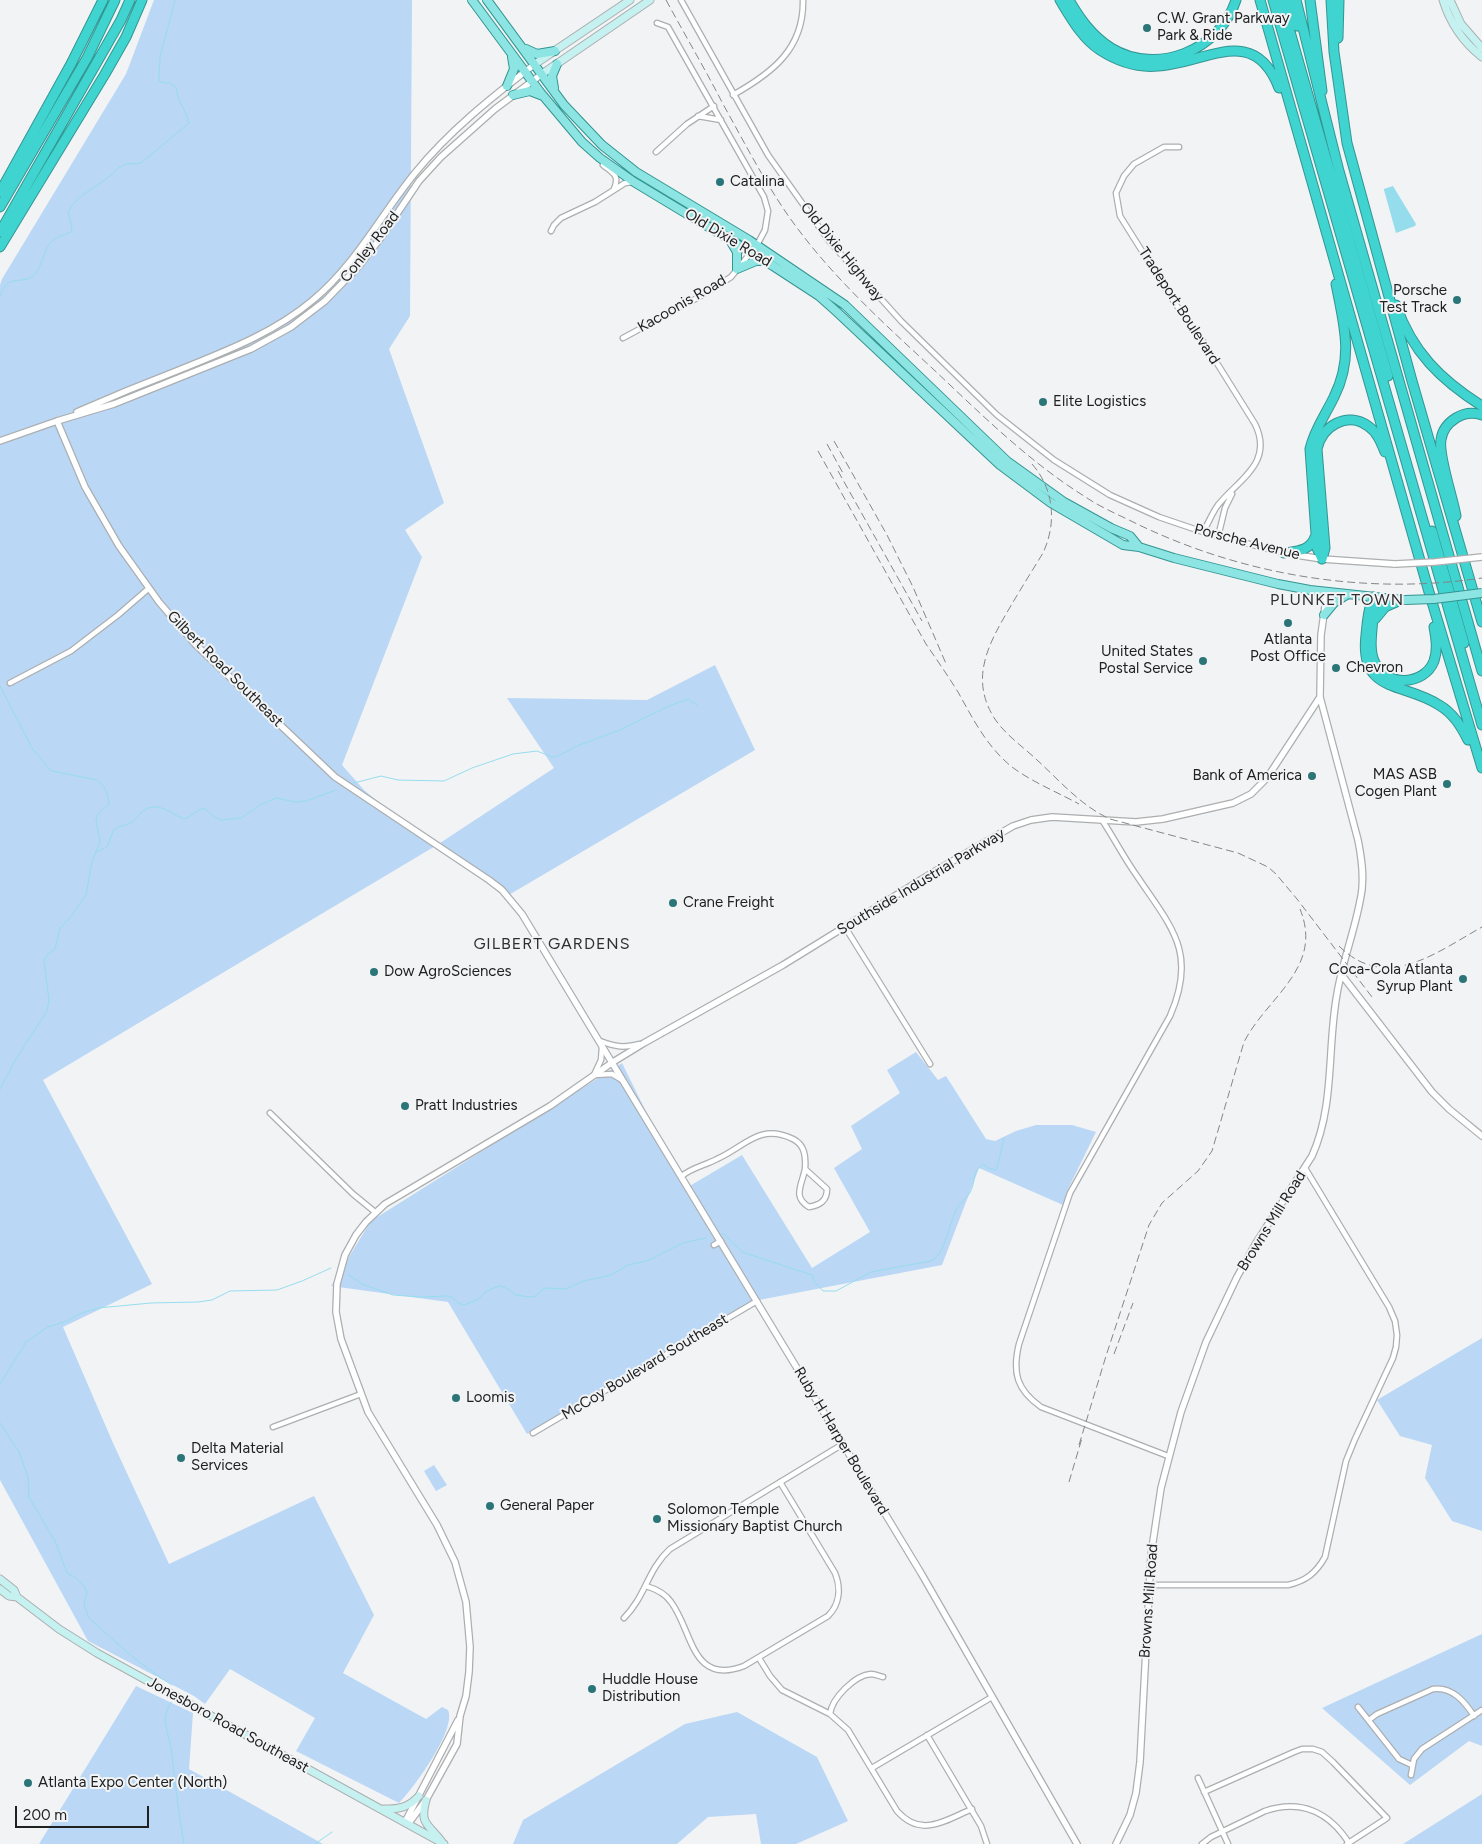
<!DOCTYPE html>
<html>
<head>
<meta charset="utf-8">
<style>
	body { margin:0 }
	#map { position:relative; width:1482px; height:1844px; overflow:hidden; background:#f2f3f5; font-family:Figtree,sans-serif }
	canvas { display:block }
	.scale { position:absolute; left:15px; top:1806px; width:134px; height:22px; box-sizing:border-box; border:2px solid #202121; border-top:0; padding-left:6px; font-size:15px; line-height:18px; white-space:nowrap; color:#202121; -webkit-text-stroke:4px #f2f3f5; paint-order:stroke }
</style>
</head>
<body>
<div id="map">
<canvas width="1482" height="1844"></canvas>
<div class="scale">200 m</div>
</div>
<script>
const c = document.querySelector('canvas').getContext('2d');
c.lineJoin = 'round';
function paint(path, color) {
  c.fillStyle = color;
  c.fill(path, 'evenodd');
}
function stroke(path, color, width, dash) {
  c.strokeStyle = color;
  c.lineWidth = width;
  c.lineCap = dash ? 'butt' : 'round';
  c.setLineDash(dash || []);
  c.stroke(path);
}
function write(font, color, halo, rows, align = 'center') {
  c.font = font + ' Figtree,sans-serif';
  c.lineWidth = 4;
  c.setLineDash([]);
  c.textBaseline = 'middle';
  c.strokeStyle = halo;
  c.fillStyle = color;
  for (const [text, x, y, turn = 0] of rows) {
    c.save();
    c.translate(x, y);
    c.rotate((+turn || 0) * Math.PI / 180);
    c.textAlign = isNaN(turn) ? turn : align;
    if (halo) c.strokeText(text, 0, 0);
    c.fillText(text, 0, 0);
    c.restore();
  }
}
const green = new Path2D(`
	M154 0H412L410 316 389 349 444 503 405 530 422 557 342 765 364 790 394 815 437 845 554 768 507 698 647 700 715 665 755 750 507 896 437 845 43 1080 152 1284 63 1327 113 1443 169 1564 314 1496 374 1615 343 1673 426 1719 442 1707 448 1710C457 1729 414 1788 399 1803L296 1751 315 1718 230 1669 205 1704 194 1696 88 1641 0 1480V285L2 279 126 74Z
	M916 1052 938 1080 946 1076 986 1139 995 1141 1016 1131 1036 1125H1072L1096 1132 1068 1189 1063 1205 979 1168 942 1265 759 1300 527 1434 448 1302 331 1286 371 1221 622 1063 660 1140 688 1187 742 1155 812 1268 870 1232 834 1168 862 1149 851 1126 900 1093 887 1070Z
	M1482 1338V1531L1452 1521 1425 1478 1432 1445 1400 1436 1377 1400Z
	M434 1465 447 1485 436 1491 424 1471Z
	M1482 1634V1746L1469 1741 1410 1785 1322 1708Z
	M136 1686 193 1713 189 1769 323 1844H39Z
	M737 1712 817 1757 848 1821 796 1844H761L756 1814 708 1817 677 1844H513L523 1820 685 1724Z
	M1482 1794V1844H1403Z`);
const water = new Path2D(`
	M1393 186 1416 224 1415 226 1396 233 1384 190V189Z`);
const stream = new Path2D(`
	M0 296C8 272 21 286 34 275 43 266 43 249 53 240 58 236 65 235 71 232L72 227 68 212C76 195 96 188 110 176 114 173 117 168 122 166 128 162 134 165 141 163L189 123C186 110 177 101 176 87L170 83H164L159 81 160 57 175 0
	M0 686 33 750C41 756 44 765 52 771L97 780C106 787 108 794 109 804L98 814 96 820 100 842 92 861 86 895 70 918 60 928 55 949 48 954 44 961 49 1000 47 1011 16 1059 0 1089
	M354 783 381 776 398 780 444 781 472 768 513 754 537 751 552 757 558 756 577 746 620 730 669 706 688 699 697 705
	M96 852 107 847 114 829C121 825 126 826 132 822 137 819 139 814 143 811 158 800 171 814 184 819 192 817 196 810 204 808L213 816 221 820 241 818 260 805 276 798 296 802 306 801 336 790
	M722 1234H724L742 1252 812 1275 814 1281 823 1291H836L871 1272 931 1261C945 1254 949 1225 956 1210 960 1203 970 1196 972 1188 976 1177 972 1173 983 1164L988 1168 996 1170C1000 1159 1001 1149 1004 1138
	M349 1275 362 1284 393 1295 420 1297 447 1296 453 1298 458 1303 464 1305 477 1300 487 1291 499 1286 505 1287 516 1295 529 1297 536 1296 540 1291 546 1288 566 1289 584 1281 611 1275 628 1265 647 1261 683 1243 706 1238
	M0 1384 26 1342 48 1327 67 1321 79 1314 98 1308 151 1303 198 1302 212 1300 230 1291 277 1290 302 1281 331 1268
	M0 1423 19 1452 28 1477 29 1497 56 1543 65 1568 68 1574 75 1577 84 1586 87 1592 84 1605 89 1618 129 1654 161 1678 172 1685
	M171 1702C168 1708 165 1714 165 1720 166 1729 169 1738 171 1747 175 1780 178 1812 184 1844
	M315 1844 332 1832`);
const minor = new Path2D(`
	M681 0 768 155 829 241 901 321 997 415 1054 460 1110 495 1159 517 1203 532 1284 553
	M733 95C772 73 804 49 803 0
	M698 116 721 120
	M1179 147H1164L1134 164 1124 176 1116 193 1120 216 1174 302 1205 344 1255 424C1274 463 1239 479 1218 505 1212 513 1208 524 1203 532
	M656 152 687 124 714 106
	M603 165C613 173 620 175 614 189
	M551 231 554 225 561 218 595 202 625 183 633 182
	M623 338 699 297 731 277 757 245 765 230 768 211 764 197 668 27 657 23
	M1218 537 1225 508 1232 494
	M10 683 71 651 118 615 148 589
	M1102 820C1114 838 1124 858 1137 876 1171 927 1198 952 1170 1016L1070 1193 1019 1344C1012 1373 1017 1390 1041 1407L1168 1456
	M845 927 930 1064
	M600 1041C616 1047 623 1048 640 1044
	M602 1047 601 1060 594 1075 612 1074 622 1080
	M270 1113 353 1194 375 1212
	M805 1169 827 1189C827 1201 820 1205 809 1207 792 1197 802 1185 805 1169Z
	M682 1176C691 1168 706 1165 717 1159 746 1146 759 1123 793 1139 805 1145 806 1157 805 1169
	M714 1245 721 1241
	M273 1427 361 1394
	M533 1433 757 1301
	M1148 1585H1288C1306 1581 1316 1573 1325 1557L1346 1461 1355 1439 1393 1358 1396 1347 1397 1335 1395 1321 1389 1307 1305 1168
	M646 1586C656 1589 665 1593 671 1602 693 1631 691 1686 744 1666L828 1616C840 1604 841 1588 835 1573L780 1482
	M624 1618C646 1596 647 1570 670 1549L843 1444
	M759 1658 770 1676 782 1690 830 1714 848 1730 897 1811C921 1838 944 1821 972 1809
	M1358 1707 1399 1759 1412 1765
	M830 1714C832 1698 855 1675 871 1674 875 1674 879 1676 883 1677
	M1369 1720 1377 1714 1433 1689C1452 1686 1465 1702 1474 1716
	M927 1735 981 1826 987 1844
	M872 1768 992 1697
	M1411 1775 1414 1759 1422 1749 1482 1710
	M1198 1778 1228 1844
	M1204 1792 1294 1752 1302 1749H1313L1322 1752 1333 1762 1387 1818 1347 1844
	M1202 1844 1211 1837 1265 1811C1301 1799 1329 1812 1349 1843`);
const tertiary = new Path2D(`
	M77 412C111 397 145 383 179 370 226 351 274 333 313 300 356 264 380 216 415 173 449 131 492 97 535 64
	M57 421 85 487 119 546 159 602 195 644 335 777 489 880 502 890 522 914 921 1573 1077 1844
	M0 441 57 421 114 404 251 349 291 327 325 301 359 266 382 236 419 181 441 157 495 109 542 74
	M1290 554 1322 559 1395 564
	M1341 974 1432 1092 1449 1109 1482 1136
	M405 1822 458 1720
	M408 1824 426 1800 457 1744 460 1716 466 1696 469 1672 470 1647 466 1602 455 1562 437 1525 368 1412 341 1339 336 1312 337 1284 345 1255 356 1235 366 1222 385 1204 550 1106 613 1062 644 1043 783 965 932 873 1013 826 1031 820 1052 817 1136 822 1163 819 1233 803 1251 794 1267 778 1320 697
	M1116 1844 1130 1815 1136 1793 1140 1762 1151 1555 1161 1488 1181 1412 1206 1342 1237 1277 1256 1243 1312 1156C1335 1105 1327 1048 1337 994 1342 963 1354 933 1360 901 1365 881 1362 860 1358 840L1320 697 1321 635 1327 592`);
const secondary = new Path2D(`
	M1443 0C1450 23 1463 42 1482 57
	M1450 0 1461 24 1482 48
	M535 64 630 0
	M542 74 650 0
	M0 1579 14 1590 17 1597
	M0 1589 9 1596 17 1597 59 1629 97 1653 444 1844
	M426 1800C419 1825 429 1824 442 1842
	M384 1809C399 1809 408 1808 419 1796`);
const primary = new Path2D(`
	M472 0 540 92 582 142 600 158 634 182 773 266 819 296 837 312 1000 465 1051 503 1123 545 1139 547 1174 558 1278 584 1310 590 1403 600
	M487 0 564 105 602 145 636 172 749 240 845 305 1007 461 1064 502 1111 528 1130 536 1139 547
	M526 49 537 54 555 51
	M507 86 514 69 512 57
	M554 88 552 76 557 64
	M513 95 530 91 543 96
	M731 242 737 252V269L756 261H765
	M1324 615 1334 603 1348 594`);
const motorway = new Path2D(`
	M1060 0C1071 18 1082 38 1100 50 1117 61 1138 68 1158 66 1206 63 1254 23 1279 88
	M1069 0C1080 19 1092 36 1111 48 1157 76 1220 50 1236 0
	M1260 0 1429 592 1482 768
	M1273 0 1482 725
	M1281 0 1388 376
	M1288 0 1297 26
	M1296 0 1339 171 1482 671
	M1310 0 1322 91
	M1331 0 1334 52 1347 143 1412 381 1482 622
	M1338 38 1339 0
	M0 192 71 64 103 0
	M0 207 87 58 115 0
	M0 232 121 20 130 0
	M0 247 105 74 126 37 142 0
	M1396 305C1412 352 1441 380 1482 406
	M1456 516C1453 498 1438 455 1441 440 1442 431 1448 423 1456 418 1464 413 1473 412 1482 415
	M1432 531 1464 643
	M1284 553C1297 551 1310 551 1315 537
	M1322 559 1317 548 1310 449C1314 430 1326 414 1334 397 1354 357 1344 325 1336 284
	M1322 559 1325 548 1317 449C1322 426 1347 411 1368 426 1377 432 1381 442 1385 452
	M1373 597C1368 610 1367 622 1366 635 1359 694 1404 682 1439 705 1453 713 1461 726 1468 740
	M1373 598C1376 618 1366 646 1375 663 1387 687 1424 686 1434 661 1438 650 1436 638 1434 627
	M1375 619 1385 607 1401 600`);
const rail = new Path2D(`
	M666 0C685 35 705 69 723 104 743 140 762 177 785 211 826 271 879 319 932 368 980 413 1028 461 1084 496 1097 505 1112 512 1127 519 1236 574 1361 596 1482 578
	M834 441 887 535 913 587 947 666
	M827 444 844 475
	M818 451 926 644C937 660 948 676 958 692 973 719 987 747 1012 767 1032 782 1057 792 1079 804
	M1032 464C1054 489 1057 523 1043 553 1032 571 1020 590 1009 609 989 643 970 677 993 716 1003 733 1022 746 1036 759 1059 780 1081 806 1110 819L1238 853 1268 867 1276 874 1297 899 1372 997
	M838 471 922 621
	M1339 946C1386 993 1437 952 1482 927
	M1114 1354 1133 1303
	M1079 1445 1106 1356 1149 1225 1162 1203 1198 1171 1212 1151 1244 1042C1267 997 1324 968 1300 909
	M1069 1482 1082 1438`);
const tertiaryBridge = new Path2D(`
	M1395 564 1435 562 1482 557`);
const primaryBridge = new Path2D(`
	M1405 600 1434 599 1482 593`);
const markers = [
	[1147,28,5,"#2b7578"],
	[720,182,5,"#2b7578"],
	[1457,300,5,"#2b7578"],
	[1043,402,5,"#2b7578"],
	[1288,623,5,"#2b7578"],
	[1203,661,5,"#2b7578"],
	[1336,668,5,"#2b7578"],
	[1312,776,5,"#2b7578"],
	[1447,784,5,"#2b7578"],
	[673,903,5,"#2b7578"],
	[374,972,5,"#2b7578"],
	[1463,979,5,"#2b7578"],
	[405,1106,5,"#2b7578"],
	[456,1398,5,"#2b7578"],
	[181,1458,5,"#2b7578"],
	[490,1506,5,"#2b7578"],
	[657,1519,5,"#2b7578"],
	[592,1689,5,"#2b7578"],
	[28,1783,5,"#2b7578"]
];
const poiNames = [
	["C.W. Grant Parkway",1157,19],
	["Park & Ride",1157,36],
	["Catalina",730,182],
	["Porsche",1447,291,"right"],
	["Test Track",1447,308,"right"],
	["Elite Logistics",1053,402],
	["Atlanta",1288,640,"center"],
	["Post Office",1288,657,"center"],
	["United States",1193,652,"right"],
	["Postal Service",1193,669,"right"],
	["Chevron",1346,668],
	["MAS ASB",1437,775,"right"],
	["Cogen Plant",1437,792,"right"],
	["Bank of America",1302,776,"right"],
	["Crane Freight",683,903],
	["Coca-Cola Atlanta",1453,970,"right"],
	["Syrup Plant",1453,987,"right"],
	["Dow AgroSciences",384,972],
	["Pratt Industries",415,1106],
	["Loomis",466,1398],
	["Delta Material",191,1449],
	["Services",191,1466],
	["General Paper",500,1506],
	["Solomon Temple",667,1510],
	["Missionary Baptist Church",667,1527],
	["Huddle House",602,1680],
	["Distribution",602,1697],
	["Atlanta Expo Center (North)",38,1783]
];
const streetNames = [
	["Old Dixie Road",728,238,31],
	["Conley Road",370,247,-52],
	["Old Dixie Highway",842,252,51],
	["Kacoonis Road",682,304,-30],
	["Tradeport Boulevard",1179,306,57],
	["Porsche Avenue",1247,542,14],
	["Gilbert Road Southeast",225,669,45],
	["Southside Industrial Parkway",921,882,-31],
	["Browns Mill Road",1272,1221,-58],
	["McCoy Boulevard Southeast",645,1367,-31],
	["Ruby H Harper Boulevard",841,1441,59],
	["Browns Mill Road",1149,1601,-86],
	["Jonesboro Road Southeast",228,1725,29]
];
const neighbourhoodNames = [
	["PLUNKET TOWN",1337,600],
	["GILBERT GARDENS",552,944]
];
paint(green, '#bad7f5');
paint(water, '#95dded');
stroke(stream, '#95dded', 1);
stroke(minor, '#acaeaf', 7);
stroke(tertiary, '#acaeaf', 8);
stroke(secondary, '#acaeaf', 9);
stroke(primary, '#349592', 10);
stroke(motorway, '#349592', 11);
stroke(minor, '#fff', 4.5);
stroke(tertiary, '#fff', 5.5);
stroke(secondary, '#c5f2f1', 7);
stroke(primary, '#8ce5e2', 8);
stroke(motorway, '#3fd4cf', 9);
stroke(rail, '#848586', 1, [8, 4]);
stroke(tertiaryBridge, '#acaeaf', 8, []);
stroke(primaryBridge, '#349592', 10, []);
stroke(tertiaryBridge, '#fff', 5.5);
stroke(primaryBridge, '#8ce5e2', 8);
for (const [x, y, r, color] of markers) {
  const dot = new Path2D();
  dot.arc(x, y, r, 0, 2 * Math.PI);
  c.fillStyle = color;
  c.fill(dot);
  stroke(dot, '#f2f3f5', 2);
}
write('15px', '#202121', '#f2f3f5', poiNames, 'left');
write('15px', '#202121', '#f2f3f5', streetNames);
c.letterSpacing = '1px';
write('16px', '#2f3031', '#f2f3f5', neighbourhoodNames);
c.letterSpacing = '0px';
</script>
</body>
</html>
